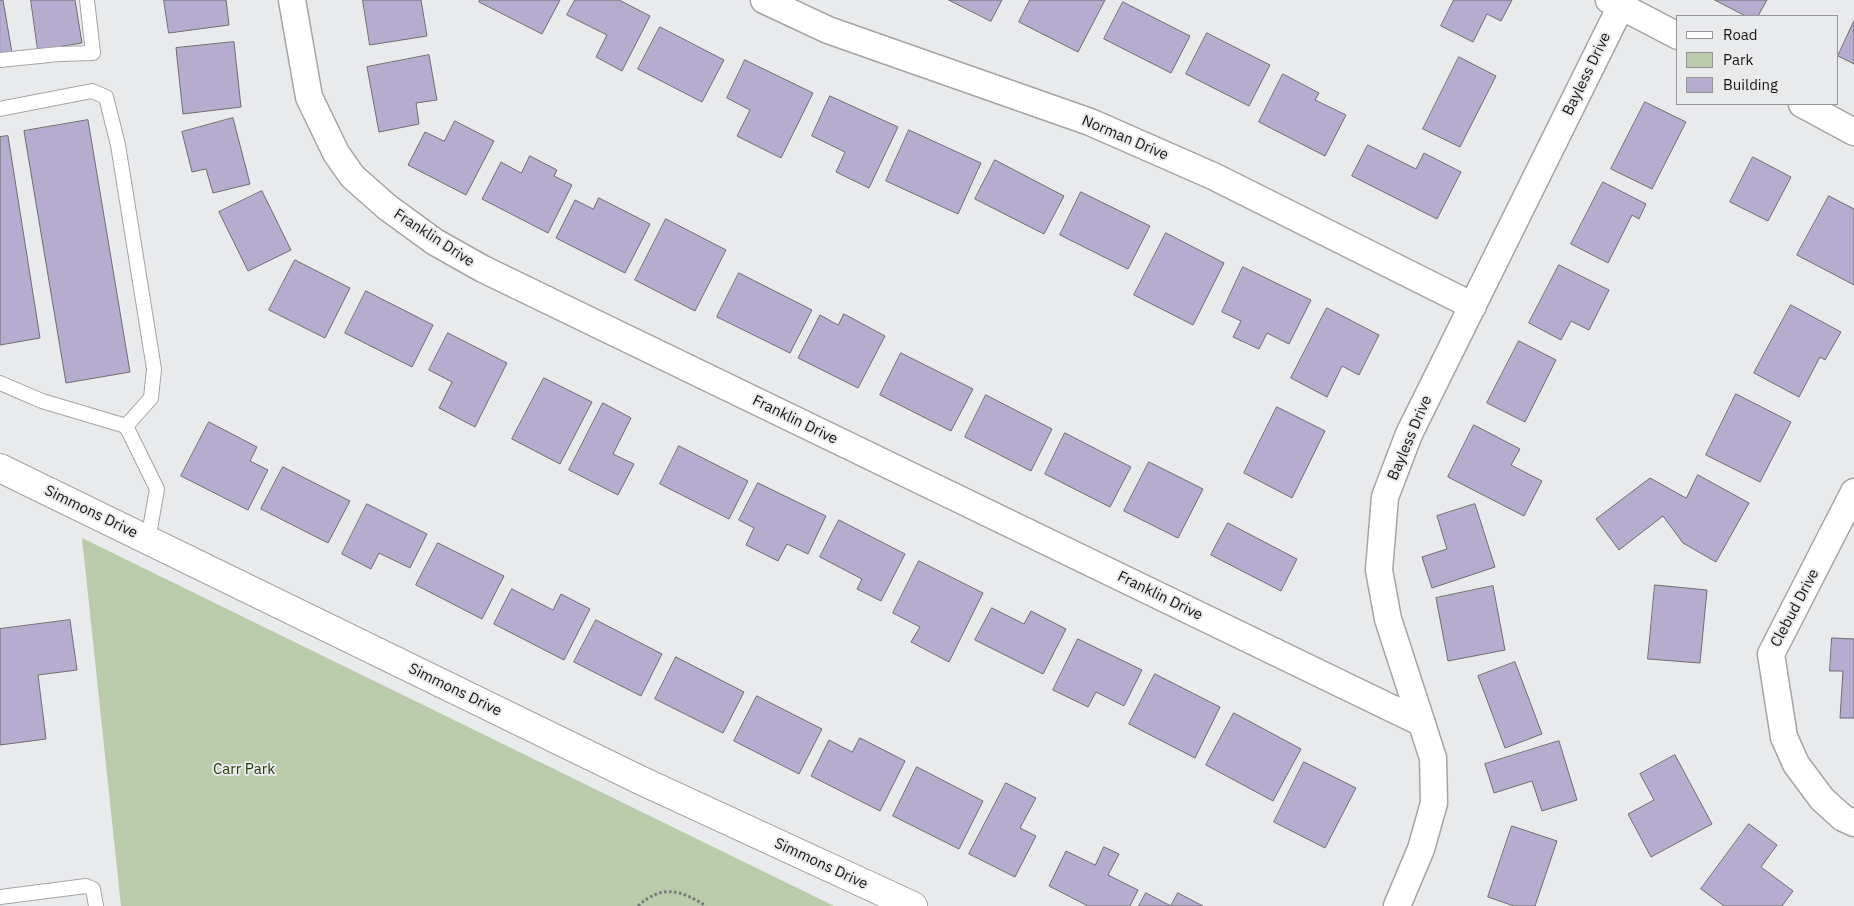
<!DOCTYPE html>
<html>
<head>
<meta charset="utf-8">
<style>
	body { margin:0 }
	#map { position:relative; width:1854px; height:906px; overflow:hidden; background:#e9eaec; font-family:"IBM Plex Sans",sans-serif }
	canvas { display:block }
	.legend { position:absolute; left:1676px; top:15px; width:162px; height:90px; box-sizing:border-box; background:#e9eaec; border:1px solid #959597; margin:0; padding:6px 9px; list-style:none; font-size:15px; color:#161617 }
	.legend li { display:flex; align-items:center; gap:10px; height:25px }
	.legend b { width:25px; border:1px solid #959597 }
</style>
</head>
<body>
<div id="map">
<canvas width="1854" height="906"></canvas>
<ul class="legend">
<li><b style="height:6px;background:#fff"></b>Road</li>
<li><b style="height:14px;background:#b9cba9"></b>Park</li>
<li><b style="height:14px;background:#b5acd0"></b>Building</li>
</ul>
</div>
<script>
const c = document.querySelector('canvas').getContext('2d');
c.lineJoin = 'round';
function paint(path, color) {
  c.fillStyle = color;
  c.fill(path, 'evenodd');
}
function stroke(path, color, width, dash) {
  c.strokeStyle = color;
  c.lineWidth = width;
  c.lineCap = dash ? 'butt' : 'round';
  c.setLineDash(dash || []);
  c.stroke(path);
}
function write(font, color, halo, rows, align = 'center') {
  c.font = font + ' "IBM Plex Sans",sans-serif';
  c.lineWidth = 4;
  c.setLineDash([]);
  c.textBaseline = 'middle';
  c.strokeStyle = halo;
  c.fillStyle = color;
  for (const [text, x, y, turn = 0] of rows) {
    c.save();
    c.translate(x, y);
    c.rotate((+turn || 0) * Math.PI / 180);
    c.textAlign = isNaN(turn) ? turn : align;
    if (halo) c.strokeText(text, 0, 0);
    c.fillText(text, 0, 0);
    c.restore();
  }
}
const green = new Path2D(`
	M82 538 834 906H121Z`);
const building = new Path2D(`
	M0 0H3L12 53 0 55Z
	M31 0H75L82 43 38 50Z
	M164 0H226L229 25 169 33Z
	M363 0H421L427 36 370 45Z
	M480 0H560L542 34 479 2Z
	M575 0H619L650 16 622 71 596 57 607 35 567 15Z
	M949 0H1002L991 21Z
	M1030 0H1105L1078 52 1019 22Z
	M1454 0H1512L1501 21 1487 14 1473 42 1441 26Z
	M1715 0H1767L1758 16H1746Z
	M1123 2 1190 36 1171 73 1104 39Z
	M1854 21V64L1838 56Z
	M660 27 724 60 702 102 638 69Z
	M1207 33 1270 65 1249 106 1186 74Z
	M234 42 241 107 183 114 176 48Z
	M429 55 437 100 416 103 419 124 379 132 367 67Z
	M1459 57 1496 76 1460 147 1423 129Z
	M745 60 813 93 781 158 737 136 750 110 727 98Z
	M1283 74 1319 93 1315 100 1346 115 1325 156 1259 122Z
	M830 96 898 127 869 188 836 172 845 152 812 136Z
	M1645 102 1686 122 1652 189 1611 169Z
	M233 118 250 184 213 193 206 169 192 172 182 132Z
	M88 120 130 372 66 383 24 131Z
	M455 121 494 141 466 195 408 165 425 132 444 141Z
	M909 130 981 163 958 214 886 181Z
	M8 136 40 338 0 345V137Z
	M1368 145 1416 169 1424 153 1461 172 1437 219 1352 176Z
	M530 156 557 170 554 176 572 185 548 233 482 199 501 162 521 173Z
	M1753 157 1791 177 1768 221 1730 202Z
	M995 160 1064 196 1044 234 975 199Z
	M1603 182 1646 204 1639 219 1632 215 1608 263 1571 244Z
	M262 191 291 250 248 271 219 212Z
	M1081 192 1150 226 1128 269 1060 235Z
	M1829 196 1854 209V285L1797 255Z
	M599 198 650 224 625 273 556 238 575 200 593 209Z
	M666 219 726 250 695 311 635 280Z
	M1166 233 1224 263 1193 325 1134 295Z
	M295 260 350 288 325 338 269 310Z
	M1559 265 1609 290 1589 330 1571 321 1561 340 1529 323Z
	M1243 267 1311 300 1289 344 1267 333 1259 349 1233 337 1241 321 1222 312Z
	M739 273 812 310 790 353 717 317Z
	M366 291 433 325 412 367 345 333Z
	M1791 305 1841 332 1825 360 1820 357 1799 397 1754 373Z
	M1327 308 1379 335 1359 375 1342 366 1327 397 1291 378Z
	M844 314 885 336 858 388 798 358 820 315 838 325Z
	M448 333 507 363 475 427 439 408 452 382 429 370Z
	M1519 341 1556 360 1525 422 1487 403Z
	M901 353 973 389 951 431 880 395Z
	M544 378 592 402 560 464 512 439Z
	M1736 394 1791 422 1760 482 1706 455Z
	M986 395 1052 429 1031 471 965 437Z
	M603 403 631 418 613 454 634 464 618 495 569 470Z
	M1277 407 1325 431 1292 498 1244 473Z
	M209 422 257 447 250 461 268 470 248 510 181 476Z
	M1474 425 1520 449 1511 465 1542 481 1524 516 1448 477Z
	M1065 433 1131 467 1110 507 1045 474Z
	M679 446 748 481 729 519 660 484Z
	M1149 462 1203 489 1178 538 1124 511Z
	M283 467 350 501 328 543 261 509Z
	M1698 475 1749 503 1716 562 1683 543 1663 516 1619 550 1596 519 1650 478 1686 498Z
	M758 483 826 516 808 554 787 544 778 561 746 545 754 528 739 520Z
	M367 504 427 534 410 568 379 553 371 569 342 554Z
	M1475 504 1495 567 1432 588 1422 557 1447 549 1437 516Z
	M839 520 905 554 881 601 857 589 862 579 820 557Z
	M1228 523 1297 559 1281 591 1211 555Z
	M438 543 504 576 482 619 416 585Z
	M919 561 983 593 949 662 911 642 920 627 893 613Z
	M1655 585 1707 590 1700 663 1648 659Z
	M1493 586 1505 650 1448 661 1436 598Z
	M512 589 553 610 561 594 590 609 564 660 494 624Z
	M992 608 1024 624 1031 611 1066 629 1043 674 975 640Z
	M70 620 77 670 38 675 46 739 0 745V629Z
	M596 620 662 654 641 696 574 662Z
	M1832 638 1854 639V718H1840L1843 671H1830Z
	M1078 639 1142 670 1124 706 1096 692 1088 707 1053 690Z
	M676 657 744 692 723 733 655 699Z
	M1515 662 1542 734 1505 748 1478 676Z
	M1155 674 1220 707 1195 758 1129 724Z
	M757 696 822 729 799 774 734 741Z
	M1234 713 1301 749 1273 801 1206 765Z
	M860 738 905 761 880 811 811 776 829 740 852 752Z
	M1559 741 1577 800 1542 811 1532 781 1494 793 1485 764Z
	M1675 755 1712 824 1651 857 1628 814 1654 800 1640 774Z
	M1304 762 1356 788 1325 848 1274 822Z
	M917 767 983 801 959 849 893 816Z
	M1006 783 1036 798 1020 828 1036 836 1015 877 969 854Z
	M1749 824 1777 845 1761 867 1793 891 1782 906H1724L1701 889Z
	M1512 826 1557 841 1535 906H1514L1488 897Z
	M1104 847 1119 854 1108 875 1138 890 1130 906H1088L1049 886 1066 851 1095 865Z
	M1146 893 1171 906H1139Z
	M1178 893 1203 906H1171Z`);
const path = new Path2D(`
	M638 906C662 884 681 890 706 906`);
const service = new Path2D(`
	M0 60 59 54 93 53 87 0
	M0 109 92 91 106 97 118 145 154 369 151 398 126 426
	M0 383 42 401 126 426 157 489 148 540
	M0 897 86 886 93 889 96 906`);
const minor = new Path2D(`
	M292 0 309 97 336 153 352 176 387 207 435 242 483 269 1422 723
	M764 0 828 30 1090 122 1213 176 1473 306
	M1609 0 1678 36
	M1802 104 1854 132
	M1854 492 1771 654 1784 737 1796 764 1822 799 1843 818 1854 823
	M1397 906 1421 849 1434 803 1433 758 1388 619 1379 570 1385 497 1409 434 1624 0`);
const tertiary = new Path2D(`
	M0 468 640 780 913 906`);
const streetNames = [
	["Bayless Drive",1587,74,-64],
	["Norman Drive",1125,138,23],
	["Franklin Drive",434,238,33],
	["Franklin Drive",795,420,26],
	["Bayless Drive",1410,438,-67],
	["Simmons Drive",91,512,26],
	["Franklin Drive",1160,596,26],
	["Clebud Drive",1795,608,-62],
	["Simmons Drive",455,690,26],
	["Simmons Drive",821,864,25]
];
const parkNames = [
	["Carr Park",244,770]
];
paint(green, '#b9cba9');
paint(building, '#b5acd0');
stroke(building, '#6d6d6f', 1);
stroke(service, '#a3a4a6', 16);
stroke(minor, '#a3a4a6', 29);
stroke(tertiary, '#a3a4a6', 30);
stroke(path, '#777779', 3, [2.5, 2.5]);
stroke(service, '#fff', 14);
stroke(minor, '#fff', 26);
stroke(tertiary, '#fff', 28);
write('15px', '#161617', '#e9eaec', streetNames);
write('15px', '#263c06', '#e9eaec', parkNames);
</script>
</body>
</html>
